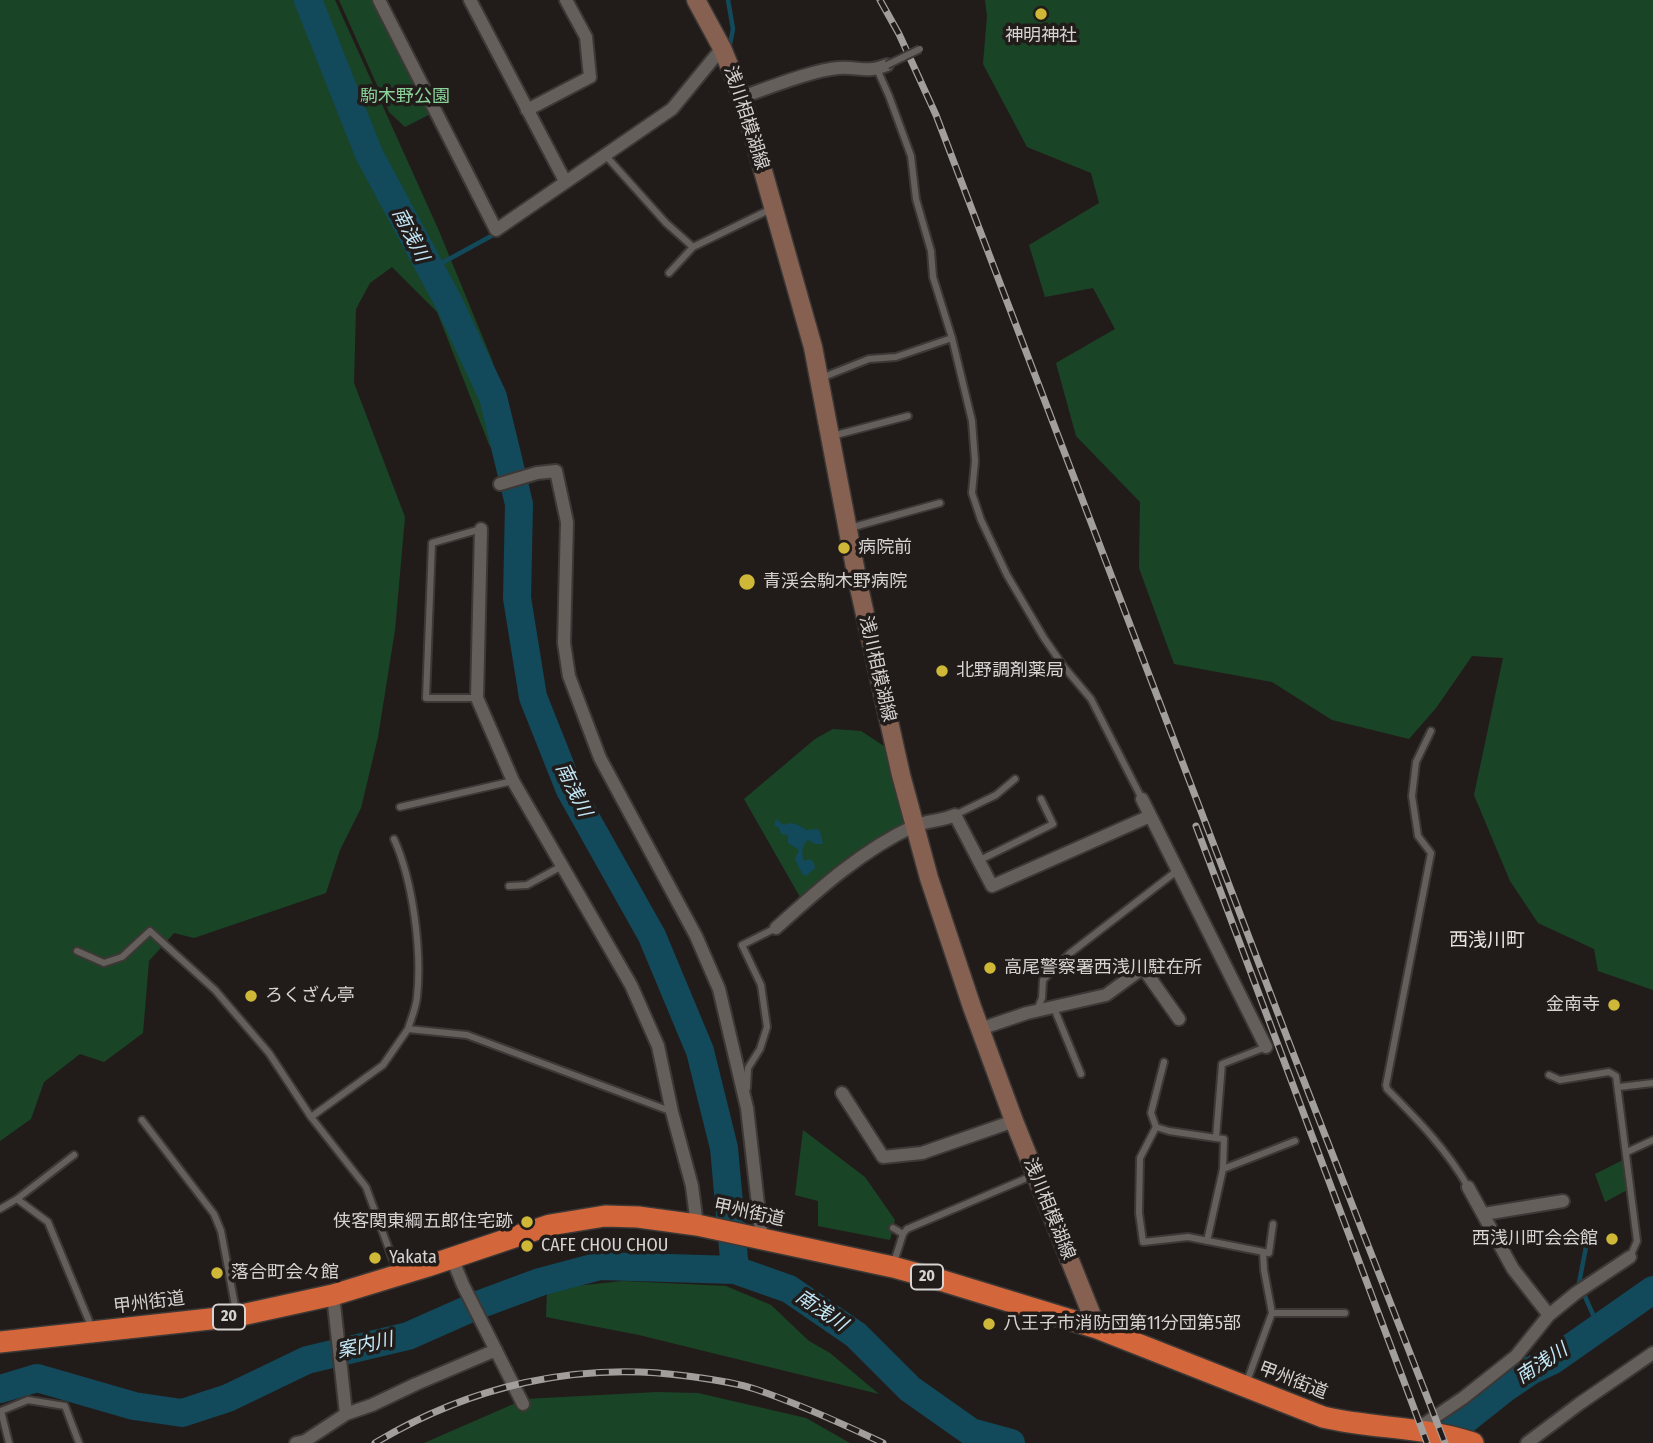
<!DOCTYPE html>
<html>
<head>
<meta charset="utf-8">
<style>
	body { margin:0 }
	canvas { display:block; background:#211c1a }
</style>
</head>
<body>
<canvas width="1653" height="1443"></canvas>
<script>
const c = document.querySelector('canvas').getContext('2d');
c.lineJoin = 'round';
function paint(path, color) {
  c.fillStyle = color;
  c.fill(path, 'evenodd');
}
function stroke(path, color, width, dash) {
  c.strokeStyle = color;
  c.lineWidth = width;
  c.lineCap = dash ? 'butt' : 'round';
  c.setLineDash(dash || []);
  c.stroke(path);
}
function write(font, color, halo, rows, align = 'center') {
  c.font = font + ' "Fira Sans Condensed","Noto Sans JP",sans-serif';
  c.lineWidth = 7;
  c.setLineDash([]);
  c.textBaseline = 'middle';
  c.strokeStyle = halo;
  c.fillStyle = color;
  for (const [text, x, y, turn = 0] of rows) {
    c.save();
    c.translate(x, y);
    c.rotate((+turn || 0) * Math.PI / 180);
    c.textAlign = isNaN(turn) ? turn : align;
    if (halo) c.strokeText(text, 0, 0);
    c.fillText(text, 0, 0);
    c.restore();
  }
}
const green = new Path2D(`
	M0 0H335L439 231 492 360 508 426 490 447 437 312 392 267 370 283 356 309 354 383 405 517 395 630 378 737 361 808 340 850 326 893 194 938 174 933 149 961 143 1033 104 1062 80 1054 44 1082 31 1119 0 1141Z
	M339 0H379L436 111 405 127 389 112Z
	M985 0H1653V990L1598 971 1594 949 1538 923 1510 881 1474 795 1503 658 1472 656 1436 708 1409 739 1332 720 1272 682 1174 664 1139 568 1140 502 1076 436 1056 363 1115 329 1093 288 1045 297 1029 245 1099 203 1091 173 1027 147 983 64 987 16Z
	M833 729 861 731 887 748 907 825 856 853 800 897 744 799 815 739Z
	M803 1130 865 1177 895 1220 890 1240 818 1226V1201L795 1195Z
	M1627 1158 1631 1188 1605 1202 1595 1174Z
	M623 1281 726 1286 771 1305 809 1341 830 1353 879 1394 639 1335 546 1317 547 1289Z
	M657 1392 698 1393 806 1418 850 1443H424L525 1399Z`);
const water = new Path2D(`
	M776 819 784 825C792 821 799 825 806 830L817 829 820 831 823 844H815L808 840C802 845 801 853 804 861L810 859 814 863 815 868 806 876 802 874 795 859 799 850 788 843V835L781 834 779 828 774 825Z`);
const stream = new Path2D(`
	M728 0 733 29 730 44
	M431 269 493 235
	M1589 1232 1579 1283 1599 1328`);
const river = new Path2D(`
	M308 0 369 154 449 303 493 397 519 504 517 598 533 697 570 790 652 936 700 1051 724 1148 735 1270
	M0 1389 37 1378 134 1406 182 1413 228 1398 307 1360 408 1336 478 1305 540 1282 600 1266 735 1270 789 1289 856 1335 910 1389 971 1432 1011 1443
	M1436 1443 1504 1389 1532 1370 1553 1360 1653 1290`);
const lane = new Path2D(`
	M877 69 889 96 911 156 916 199 931 251 933 277 952 338 972 421 975 461 972 493 981 520 1007 575 1044 638 1064 667 1091 699 1142 799
	M606 156 666 223 693 247
	M669 273 693 247 771 209
	M821 378 869 359 896 357 952 338
	M832 436 908 416
	M850 528 940 503
	M477 698H426L432 543 481 529
	M1431 731 1416 762 1412 796 1418 836 1431 853 1386 1085 1387 1089C1416 1118 1448 1151 1468 1187
	M400 807 513 781
	M955 815 996 795 1015 779
	M394 839C413 881 422 951 417 997 416 1008 411 1019 408 1029
	M980 860 1053 824 1041 799
	M509 886 527 885 562 866
	M77 951 104 963 122 957 150 931 215 990 269 1053 311 1117
	M1054 1008 1081 1074
	M1037 1010 1042 998 1043 980 1069 954 1178 870
	M1266 1047 1222 1064 1216 1138 1169 1131 1156 1127 1140 1158 1139 1213 1143 1242 1188 1237 1269 1253 1273 1224
	M1549 1075 1560 1080 1609 1072 1616 1076 1637 1241 1630 1257
	M1619 1087 1653 1083
	M747 1088 748 1068 760 1049 767 1027 761 985 742 945 776 928
	M142 1120 214 1214 221 1231 236 1311
	M1156 1127 1151 1113 1164 1062
	M1627 1152 1653 1140
	M74 1155 17 1199 48 1222 89 1321V1329
	M1223 1169 1295 1141
	M0 1209 17 1199
	M893 1228 903 1234
	M1207 1241 1223 1169 1224 1139 1216 1138
	M1263 1252 1264 1270 1272 1313H1345
	M894 1262 903 1234 907 1229 1034 1175
	M397 1271 366 1187 311 1117 383 1065 408 1029 467 1035 670 1111
	M1246 1384 1272 1313
	M9 1443 1 1411 28 1400 65 1406 79 1443`);
const street = new Path2D(`
	M379 0 496 230 672 109 722 48
	M470 0 565 181
	M742 97C768 88 813 70 838 68 859 66 864 74 887 65
	M527 110 590 77 586 37 566 0
	M500 484 537 473 556 471 567 522 564 643 569 676 600 758 696 936 719 989 747 1108 762 1239
	M481 529 477 698 513 781 631 985 658 1046 672 1112 692 1186 697 1225
	M1142 799 1266 1047
	M776 928C818 890 862 850 914 826 928 820 942 821 955 815L992 886 1150 816
	M980 1029 1027 1013 1106 995 1143 968 1179 1019
	M842 1093 883 1157 922 1153 1014 1121
	M1468 1187 1513 1269 1549 1315
	M1484 1214 1563 1201
	M452 1258 463 1285 523 1404
	M346 1414 372 1405 416 1384 496 1350
	M1417 1429 1463 1398 1516 1356 1549 1315 1576 1293 1630 1257
	M296 1443 305 1441 346 1414 333 1295
	M1527 1443 1579 1404 1653 1353`);
const secondary = new Path2D(`
	M696 0 722 48 742 97 813 347 858 583 901 775 929 878 972 1007 1014 1121 1097 1328`);
const highway = new Path2D(`
	M0 1342 237 1316 333 1295 428 1266 550 1225 605 1216 638 1217 697 1225 893 1267 940 1280 1097 1328 1323 1417C1373 1429 1424 1426 1473 1443`);
const rail = new Path2D(`
	M880 0 899 34 936 115 1293 1053 1445 1443
	M1196 826 1427 1443
	M375 1443C470 1386 577 1361 687 1376 709 1379 733 1382 755 1389 799 1404 841 1423 883 1443`);
const laneBridge = new Path2D(`
	M887 65 920 49`);
const markers = [
	[1041,14,7,"#cfb837"],
	[844,548,7,"#cfb837"],
	[747,582,9,"#cfb837"],
	[942,671,7,"#cfb837"],
	[990,968,7,"#cfb837"],
	[251,996,7,"#cfb837"],
	[1614,1005,7,"#cfb837"],
	[527,1222,7,"#cfb837"],
	[1612,1239,7,"#cfb837"],
	[527,1246,7,"#cfb837"],
	[375,1258,7,"#cfb837"],
	[217,1273,7,"#cfb837"],
	[989,1324,7,"#cfb837"]
];
const shields = [
	[927,1277,32],
	[229,1317,32]
];
const shieldNames = [
	["20",927,1277],
	["20",229,1317]
];
const poiNames = [
	["神明神社",1041,36,"center"],
	["病院前",858,548],
	["青渓会駒木野病院",763,582],
	["北野調剤薬局",956,671],
	["高尾警察署西浅川駐在所",1004,968],
	["ろくざん亭",265,996],
	["金南寺",1600,1005,"right"],
	["侠客関東綱五郎住宅跡",513,1222,"right"],
	["西浅川町会会館",1598,1239,"right"],
	["CAFE CHOU CHOU",541,1246],
	["Yakata",389,1258],
	["落合町会々館",231,1273],
	["八王子市消防団第11分団第5部",1003,1324]
];
const parkNames = [
	["駒木野公園",405,97]
];
const streetNames = [
	["浅川相模湖線",746,118,72],
	["浅川相模湖線",877,669,77],
	["浅川相模湖線",1049,1209,68],
	["甲州街道",749,1213,12],
	["甲州街道",149,1303,-7],
	["甲州街道",1293,1381,21]
];
const waterNames = [
	["南浅川",410,235,63],
	["南浅川",573,790,64],
	["南浅川",821,1311,34],
	["案内川",365,1346,-13],
	["南浅川",1542,1364,-33]
];
const neighbourhoodNames = [
	["西浅川町",1487,941]
];
paint(green, '#1a4426');
paint(water, '#12495b');
stroke(stream, '#12495b', 4.5);
stroke(river, '#12495b', 28);
stroke(lane, '#3c3836', 10);
stroke(street, '#3c3836', 16);
stroke(secondary, '#3c3836', 21);
stroke(highway, '#3c3836', 24);
stroke(lane, '#655f5c', 6);
stroke(street, '#655f5c', 12);
stroke(secondary, '#866152', 18);
stroke(highway, '#d3663a', 21);
stroke(rail, '#a29e9c', 7);
stroke(rail, '#211c1a', 4.5, [13]);
stroke(laneBridge, '#3c3836', 10, []);
stroke(laneBridge, '#655f5c', 6);
for (const [x, y, r, color] of markers) {
  const dot = new Path2D();
  dot.arc(x, y, r, 0, 2 * Math.PI);
  c.fillStyle = color;
  c.fill(dot);
  stroke(dot, '#211c1a', 2.5);
}
for (const [x, y, w] of shields) {
  const box = new Path2D();
  box.roundRect(x - w / 2, y - 12.5, w, 25, 5);
  c.fillStyle = '#211c1a';
  c.fill(box);
  stroke(box, '#d6d3d1', 2);
}
write('bold 16px', '#d6d3d1', null, shieldNames);
write('18px', '#d6d3d1', '#211c1a', poiNames, 'left');
write('18px', '#8ad49b', '#211c1a', parkNames);
write('18px', '#d6d3d1', '#211c1a', streetNames);
write('italic 19px', '#c3e8f7', '#211c1a', waterNames);
write('19px', '#eae3df', '#211c1a', neighbourhoodNames);
</script>
</body>
</html>
